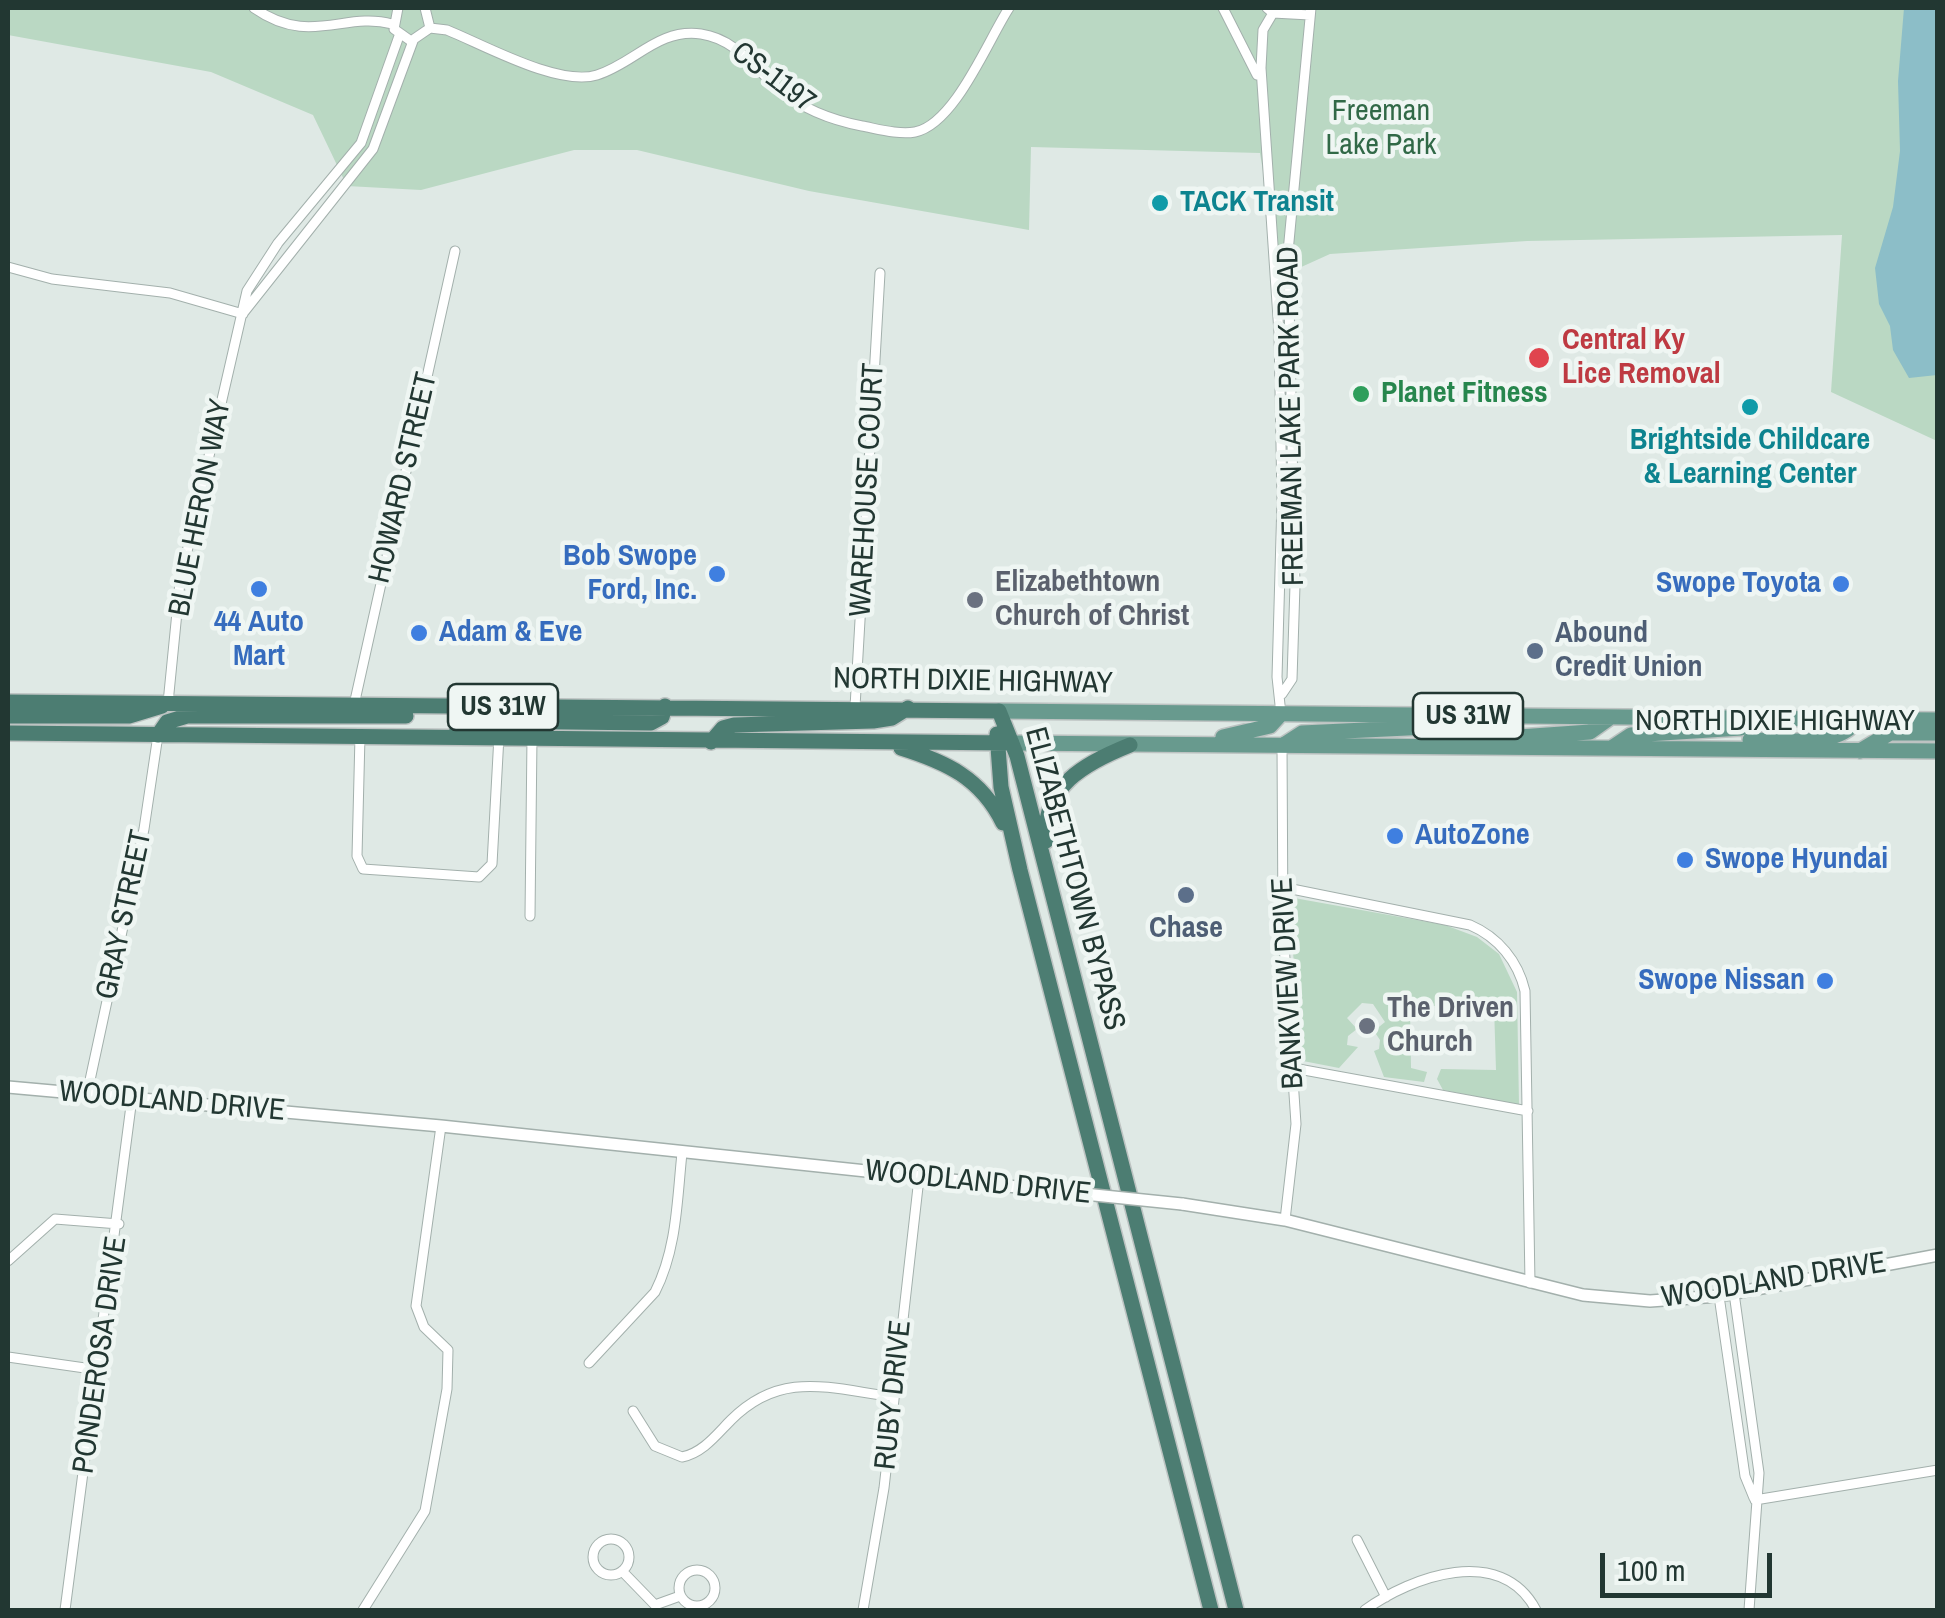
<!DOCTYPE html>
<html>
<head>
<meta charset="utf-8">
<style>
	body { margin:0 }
	#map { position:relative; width:1945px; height:1618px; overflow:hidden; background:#dfe9e5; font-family:"Archivo Narrow",sans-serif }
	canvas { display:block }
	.frame { position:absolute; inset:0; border:10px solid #223732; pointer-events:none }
	.scale { position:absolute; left:1600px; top:1553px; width:172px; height:45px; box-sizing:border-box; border:5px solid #223732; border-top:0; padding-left:12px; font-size:30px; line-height:35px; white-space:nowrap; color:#223732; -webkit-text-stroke:8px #eff6f3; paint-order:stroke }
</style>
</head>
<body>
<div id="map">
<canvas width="1945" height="1618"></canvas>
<div class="frame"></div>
<div class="scale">100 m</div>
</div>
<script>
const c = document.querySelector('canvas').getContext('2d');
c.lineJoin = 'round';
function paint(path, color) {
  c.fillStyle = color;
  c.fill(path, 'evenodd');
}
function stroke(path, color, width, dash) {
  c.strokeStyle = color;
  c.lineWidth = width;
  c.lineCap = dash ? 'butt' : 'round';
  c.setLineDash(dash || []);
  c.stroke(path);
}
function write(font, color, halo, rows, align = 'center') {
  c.font = font + ' "Archivo Narrow",sans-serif';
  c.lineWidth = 9;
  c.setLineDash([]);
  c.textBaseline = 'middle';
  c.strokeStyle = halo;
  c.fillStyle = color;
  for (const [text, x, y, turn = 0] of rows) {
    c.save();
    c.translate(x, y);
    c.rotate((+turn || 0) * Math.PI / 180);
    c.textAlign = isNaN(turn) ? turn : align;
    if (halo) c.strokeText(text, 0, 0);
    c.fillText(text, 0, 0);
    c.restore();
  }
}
const green = new Path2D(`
	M8 8H1937V441L1831 392 1842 235 1527 241 1330 254 1288 273 1271 268 1272 227 1260 153 1031 147 1029 230 809 191 637 150H574L421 190 347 186 313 115 211 72 8 35Z
	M1294 898 1445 925 1477 937 1499 954 1517 992 1519 1105 1443 1090 1437 1079 1441 1069 1496 1070 1494 1006H1410L1411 1068 1427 1072 1424 1082 1384 1077 1374 1051 1379 1049 1380 1040 1374 1031 1385 1022 1373 1004 1362 1003 1347 1018 1357 1029 1348 1036 1347 1045 1358 1047 1339 1068 1303 1061 1290 920 1289 902Z`);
const water = new Path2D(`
	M1904 8H1938L1937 375 1909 378 1893 350 1890 326 1879 304 1875 268 1893 207 1900 151 1898 81Z`);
const minor = new Path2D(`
	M254 8C310 47 344 11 392 24
	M398 8 394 29 411 41 430 28 425 8
	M1223 8 1257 75
	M1267 8 1273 13 1310 15
	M1273 13 1263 30 1261 68 1279 333 1282 501 1277 677 1281 714
	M430 28 447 30C484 45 559 87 597 75 635 63 658 28 701 34 736 39 755 69 780 90 804 110 831 120 862 126 878 129 899 135 915 132 955 124 988 40 1009 8
	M8 267 52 279 170 293 243 314
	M244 312 373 149 413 41
	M1282 694 1292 679 1295 585 1288 252 1311 8
	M168 703 180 582 247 291 278 243 361 143 399 36
	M354 705 455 251
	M855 707 880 273
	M360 736 357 856 363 869 479 877 492 864 499 736
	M1282 745 1283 929 1296 1124 1285 1220
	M1282 887 1470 925C1498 937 1518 961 1525 991L1530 1283
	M530 916 532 737
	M1293 1068 1528 1111
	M87 1094 144 829 158 735
	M8 1261 55 1219 119 1224
	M1734 1293 1759 1473 1749 1610
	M1719 1296 1745 1476 1754 1498
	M8 1357 99 1370
	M589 1363 655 1292C677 1249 677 1200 682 1153
	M633 1411 655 1446 682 1457C703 1453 717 1434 731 1420 782 1369 831 1389 894 1397
	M1755 1500 1938 1470
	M593 1557a18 18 0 1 1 36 0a18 18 0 1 1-36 0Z
	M1357 1540 1386 1597
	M679 1588a18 18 0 1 1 36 0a18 18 0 1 1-36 0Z
	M622 1571 655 1605
	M655 1605 680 1596
	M65 1610 132 1098
	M363 1610 425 1511 447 1389 448 1350 424 1327 416 1306 441 1126
	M863 1610 884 1488 919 1178
	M1365 1610C1412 1576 1501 1544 1536 1610`);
const tertiary = new Path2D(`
	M8 1087 441 1126 1055 1191
	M1182 1204 1285 1220 1583 1295 1650 1301 1719 1296 1938 1255`);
const primary = new Path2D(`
	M999 711 1938 720
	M1223 737 1270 726 1281 714
	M1505 738 1590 732 1611 717
	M1750 740C1787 739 1834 750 1859 719
	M1012 743 1938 751
	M1285 744 1302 733 1428 727 1443 715
	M1613 747 1631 735 1741 728
	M1860 751 1890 733H1938`);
const trunk = new Path2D(`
	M8 702 999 711
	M999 711 1017 756 1236 1610
	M8 716H129L162 706
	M8 733 1012 743
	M456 733 486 721 651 723 662 717 665 706
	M997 734 1001 787 1020 870 1211 1610
	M158 735 167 722 187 716H406
	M711 742 723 728 734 725 873 721 892 718 908 708
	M901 748C946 762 981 778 1003 823
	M1046 841C1042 786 1085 763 1130 745`);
const tertiaryBridge = new Path2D(`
	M1055 1191 1182 1204`);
const markers = [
	[1160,203,10,"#0f9aa8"],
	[1539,358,12,"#e0444e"],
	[1361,394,10,"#2e9e5b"],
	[1750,407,10,"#0f9aa8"],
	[717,574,10,"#3f7fe0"],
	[1841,584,10,"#3f7fe0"],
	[259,589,10,"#3f7fe0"],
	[975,600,10,"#6b7280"],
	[419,633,10,"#3f7fe0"],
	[1535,651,10,"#5c6f8a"],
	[1395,836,10,"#3f7fe0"],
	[1685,860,10,"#3f7fe0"],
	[1186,895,10,"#5c6f8a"],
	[1825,981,10,"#3f7fe0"],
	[1367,1026,10,"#6b7280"]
];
const shields = [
	[503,707,110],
	[1468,716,110]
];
const shieldNames = [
	["US 31W",503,707],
	["US 31W",1468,716]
];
const streetNames = [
	["CS-1197",773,78,37],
	["FREEMAN LAKE PARK ROAD",1292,416,-91],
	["HOWARD STREET",404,478,-77],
	["WAREHOUSE COURT",868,490,-87],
	["BLUE HERON WAY",201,508,-79],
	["NORTH DIXIE HIGHWAY",973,682,1],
	["NORTH DIXIE HIGHWAY",1775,722],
	["ELIZABETHTOWN BYPASS",1074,879,75],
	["GRAY STREET",125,915,-78],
	["BANKVIEW DRIVE",1289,983,-93],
	["WOODLAND DRIVE",172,1102,5],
	["WOODLAND DRIVE",978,1183,6],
	["WOODLAND DRIVE",1774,1281,-9],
	["PONDEROSA DRIVE",101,1355,-82],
	["RUBY DRIVE",894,1395,-84]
];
const parkNames = [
	["Freeman",1381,112],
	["Lake Park",1381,146]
];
const cultureNames = [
	["TACK Transit",1180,203],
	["Brightside Childcare",1750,441,"center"],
	["& Learning Center",1750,475,"center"]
];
const healthNames = [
	["Central Ky",1562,341],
	["Lice Removal",1562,375]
];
const leisureNames = [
	["Planet Fitness",1381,394]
];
const shopNames = [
	["Bob Swope",697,557],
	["Ford, Inc.",697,591],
	["Swope Toyota",1821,584],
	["44 Auto",259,623,"center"],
	["Mart",259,657,"center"],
	["Adam & Eve",439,633,"left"],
	["AutoZone",1415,836,"left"],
	["Swope Hyundai",1705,860,"left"],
	["Swope Nissan",1805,981]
];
const worshipNames = [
	["Elizabethtown",995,583],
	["Church of Christ",995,617],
	["The Driven",1387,1009],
	["Church",1387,1043]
];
const serviceNames = [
	["Abound",1555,634],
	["Credit Union",1555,668],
	["Chase",1186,929,"center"]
];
paint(green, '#bad8c3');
paint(water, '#8cbec8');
stroke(minor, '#a3b0ac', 11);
stroke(tertiary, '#a3b0ac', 14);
stroke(primary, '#bdc3c2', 18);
stroke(trunk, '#bdc3c2', 18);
stroke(minor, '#fff', 9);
stroke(tertiary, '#fff', 11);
stroke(primary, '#689a8e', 15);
stroke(trunk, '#4c7d72', 15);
stroke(tertiaryBridge, '#a3b0ac', 14, []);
stroke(tertiaryBridge, '#fff', 11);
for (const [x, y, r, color] of markers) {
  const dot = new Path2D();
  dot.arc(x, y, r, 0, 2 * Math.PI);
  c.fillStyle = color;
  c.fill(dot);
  stroke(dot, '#eff6f3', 4);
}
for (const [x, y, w] of shields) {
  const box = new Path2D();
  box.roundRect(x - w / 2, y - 23, w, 46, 8);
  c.fillStyle = '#eff6f3';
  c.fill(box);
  stroke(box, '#223732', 2.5);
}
write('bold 28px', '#223732', null, shieldNames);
write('30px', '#223732', '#eff6f3', streetNames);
write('30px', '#316947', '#eff6f3', parkNames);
write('bold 30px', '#0d838f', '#eff6f3', cultureNames, 'left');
write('bold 30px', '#be3a42', '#eff6f3', healthNames, 'left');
write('bold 30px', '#27864d', '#eff6f3', leisureNames, 'left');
write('bold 30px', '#366cbe', '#eff6f3', shopNames, 'right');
write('bold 30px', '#5b616d', '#eff6f3', worshipNames, 'left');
write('bold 30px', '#4e5e75', '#eff6f3', serviceNames, 'left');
</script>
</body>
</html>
